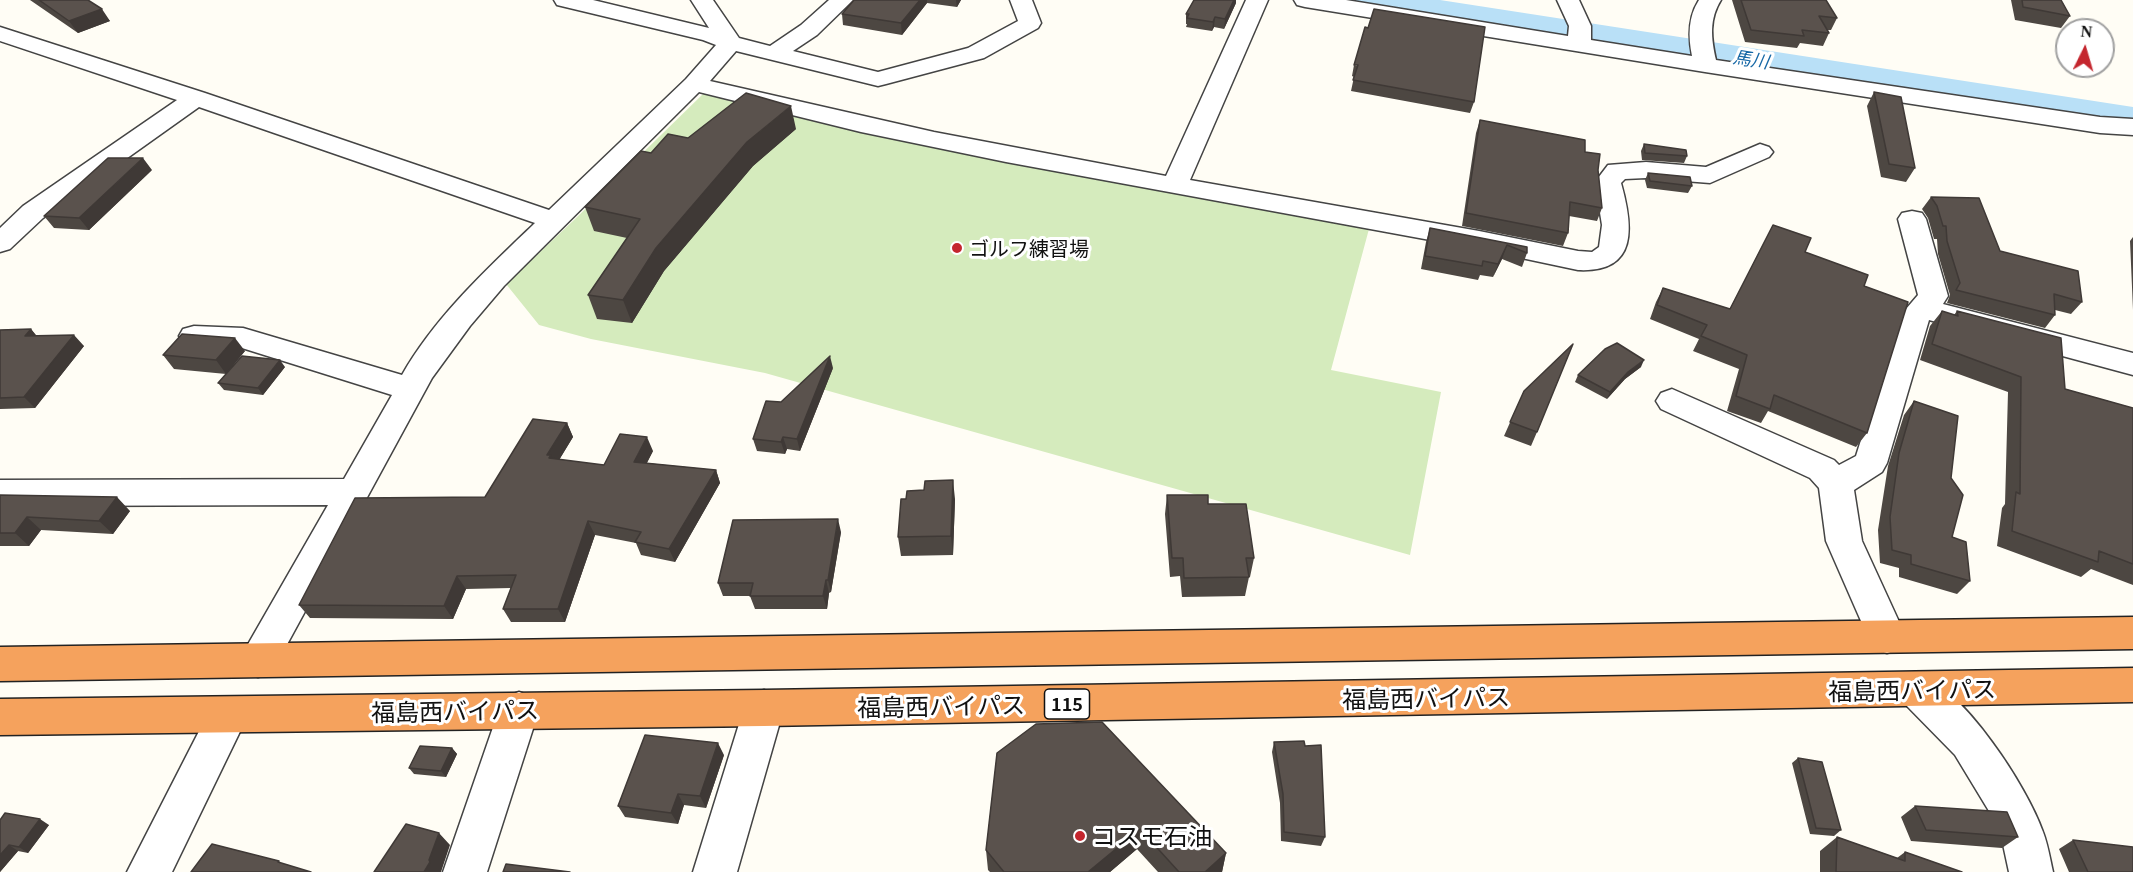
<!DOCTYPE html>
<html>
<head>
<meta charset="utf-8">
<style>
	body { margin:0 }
	#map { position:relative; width:2133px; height:872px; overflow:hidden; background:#fffdf5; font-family:Georgia,serif }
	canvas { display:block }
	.north { position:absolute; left:2055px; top:18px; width:60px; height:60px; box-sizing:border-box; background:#fff; border:2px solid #a0a0a0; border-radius:50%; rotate:5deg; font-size:16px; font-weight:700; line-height:24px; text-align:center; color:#111 }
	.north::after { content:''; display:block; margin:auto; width:21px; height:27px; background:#c4262e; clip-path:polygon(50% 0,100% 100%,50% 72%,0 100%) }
</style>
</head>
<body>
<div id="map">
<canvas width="2133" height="872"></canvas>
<div class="north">N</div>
</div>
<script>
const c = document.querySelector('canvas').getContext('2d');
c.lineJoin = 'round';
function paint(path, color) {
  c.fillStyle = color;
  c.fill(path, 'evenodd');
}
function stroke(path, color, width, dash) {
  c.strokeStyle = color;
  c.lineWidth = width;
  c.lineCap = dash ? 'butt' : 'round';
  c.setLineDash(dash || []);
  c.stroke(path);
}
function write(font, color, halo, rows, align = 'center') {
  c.font = font + ' Georgia,"Noto Sans JP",serif';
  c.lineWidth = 6;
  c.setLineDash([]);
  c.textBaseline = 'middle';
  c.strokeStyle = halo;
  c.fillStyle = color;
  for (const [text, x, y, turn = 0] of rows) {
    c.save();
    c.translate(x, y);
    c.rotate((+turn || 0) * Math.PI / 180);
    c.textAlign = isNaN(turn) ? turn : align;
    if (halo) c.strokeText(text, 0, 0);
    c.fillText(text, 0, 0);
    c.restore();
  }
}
const green = new Path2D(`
	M703 94 820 123 1369 229 1331 370 1441 392 1410 555 765 373 591 339 539 325 506 284 575 219Z`);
const river = new Path2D(`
	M1352 0H1440L2133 107V131L1370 11 1357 8Z`);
const minor = new Path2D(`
	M554 0H593L709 28 691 0H713L739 38 770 46 801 25 829 0H853L817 35 793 51 878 72 968 48 1018 21 1010 0H1032L1041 23 1038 28 984 58 886 84 878 86 736 51 710 81 934 132 1166 176 1246 0H1268L1190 180 1479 231 1578 251 1592 252 1599 247 1602 225 1595 182 1608 165 1646 162 1706 167 1760 144 1769 147 1773 152 1769 157 1710 183 1646 178 1625 179 1621 183C1633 226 1639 273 1578 270L1479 249 1006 162 861 132 699 92 504 286 470 326 432 378 272 672 258 677 244 672 239 660 328 505 0 506V480L344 479 392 395 242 348 194 346 183 343 179 336 183 329 194 326 243 328 402 375C435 317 487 269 535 223L199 107 43 218 10 249 0 252V228L23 206 177 100 0 41V27L205 93 549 210 686 79 716 45 703 40 557 5Z
	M1294 0H1346L1568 36 1569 26 1557 0H1579L1591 26V40L1692 56C1688 36 1688 17 1699 0H1721C1709 19 1711 38 1716 60L2100 117 2133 119V135L2100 133 1705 72 1305 7 1297 5Z
	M1912 211 1922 213 1926 219 1948 296 1943 304 2133 353V375L1929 320 1887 463 1882 472 1854 490 1862 541 1906 637 1900 649 1887 653 1874 649 1868 637 1826 541 1819 488 1810 478 1661 409 1656 401 1661 393 1672 389 1834 460 1839 465 1856 456 1900 316 1918 295 1898 219 1902 213Z
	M1918 673C1964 690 2027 786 2043 832 2048 845 2050 859 2053 872H2009L2001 835 1992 816 1955 755 1904 703 1898 691 1904 679Z
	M764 690 778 695 784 708 737 872H693L744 708 750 695Z
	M519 692 533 697 539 710 487 872H443L499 710 505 697Z
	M228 697 242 702 248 715 172 872H127L214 702Z`);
const highway = new Path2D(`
	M2133 617V649L0 681V647Z
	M2133 668V702L764 726 0 735V699L764 690Z`);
const wall = new Path2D(`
	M30 0H88L110 21 78 33Z
	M854 0H961L957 7 927 3 902 35 843 25 842 14Z
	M1732 0H1826L1837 18 1831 30H1827L1829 33 1823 46 1800 43 1797 48 1745 42Z
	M2011 0H2061L2070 16 2061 28 2015 20Z
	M1236 3 1224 29 1214 27 1212 31 1186 27 1187 24H1186V14Z
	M1354 65 1474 102 1470 113 1351 91 1354 77 1352 76Z
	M1874 92 1915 168 1906 182 1881 177 1867 106Z
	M1480 120 1585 152 1598 170 1602 208 1597 221 1569 216 1568 233 1563 246 1462 226 1476 133Z
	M796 129 753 166 664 271 632 323 597 319 588 295 627 238 594 231 585 207 651 153 688 138Z
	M1644 144 1687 156 1684 163 1642 160 1641 151Z
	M152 170 89 230 54 228 44 216Z
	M1648 173 1692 186 1688 193 1647 188 1645 180Z
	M1931 197 2000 251 2082 302 2071 314 2055 310V315L2045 328 1947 303 1950 295 1938 254 1937 239H1934L1928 218 1922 209Z
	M1773 225 1805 252 1864 286 1867 433 1856 447 1768 411 1761 423 1727 411 1739 369 1693 351 1699 339 1650 319 1656 302 1663 288 1730 309Z
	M1430 228 1527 247V253L1522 267 1502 259 1493 277 1480 275 1478 280 1421 269 1426 242Z
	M2133 237V310L2130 241Z
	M1942 311 1954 315 1957 311 2065 389 2133 408V585L2091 569 2081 577 1997 546 2002 508 2005 504 2008 392 1920 360 1930 326Z
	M31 329 36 336 84 346 35 408 0 409V330Z
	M245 351 226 374 174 369 163 355Z
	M285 367 263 395 224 390 218 383Z
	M1641 367 1625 379 1607 399 1575 382 1578 375Z
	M833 368 800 451 787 449 785 454 757 451 753 439Z
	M1524 391 1537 432 1531 446 1504 436Z
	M1914 401 1951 478 1952 537 1970 581 1957 594 1899 577V568L1880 563 1878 530 1888 466 1904 415Z
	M567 423 573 437 559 460 604 465 653 451 647 463 716 470 720 483 675 562 641 555 636 543 595 535 565 622H511L503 609 511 588 466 589 453 619 310 618 299 605 485 497Z
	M0 495 130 511 113 534 41 530 29 546H0Z
	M1167 495 1208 504 1254 558 1250 577H1249L1245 596 1182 597 1180 576 1170 577 1165 514Z
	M906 499H955L953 555 901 556 898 537Z
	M841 532 831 592 829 593 827 609H755L750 596H723L718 583Z
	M1274 742 1305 746 1325 837 1321 846 1281 841 1280 803 1272 752Z
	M452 748 457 754 446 777 414 774 409 768Z
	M997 753 1226 853 1222 872H1158L1137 849 1110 872H990L988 870 986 850Z
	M724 755 706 808 684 805 678 824 625 817 618 806Z
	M1798 758 1841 830 1834 836 1810 834 1792 763Z
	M1915 806 2018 837 2002 848 1911 841 1901 817Z
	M0 820 49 825 28 853 18 851 0 872Z
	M1837 837 1897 858 1905 852 1962 872H1820V851Z
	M2073 840 2133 872H2069L2059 849Z`);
const shadedWall = new Path2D(`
	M920 0H927V3L902 35 901 23Z
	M956 0H961L957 7Z
	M1233 0H1236V3L1224 29 1225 19Z
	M102 9 110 21 78 33 69 21Z
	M1215 17 1214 27 1212 31 1213 22Z
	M791 106 796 129 753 166 664 271 632 323 623 300 656 248 747 142Z
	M143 158 152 170 89 230 79 218Z
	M1507 245 1502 259 1493 277 1498 264Z
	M31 329 41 341 25 336Z
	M74 335 84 346 35 408 24 397Z
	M235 338 245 351 226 374 216 360Z
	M830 356 833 368 800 451 797 439Z
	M280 360 285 367 263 395 258 388Z
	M1644 360 1641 367 1625 379 1607 399 1610 392 1628 372Z
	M567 423 573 437 556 465V472L547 455Z
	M647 437 653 451 640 475 634 462Z
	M783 437 787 449 785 454 781 442Z
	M716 470 720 483 675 562 669 549Z
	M953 480 955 499 953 555 951 536Z
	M117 497 130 511 113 534 99 521Z
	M27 517 41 530 29 546 15 533Z
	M838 519 841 532 831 592 828 580Z
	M588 521 595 535 565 622 558 609Z
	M457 576 466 589 453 619 444 606Z
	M826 580 829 593 827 609 823 596Z
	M718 743 724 755 706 808 700 796Z
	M452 748 457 754 446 777 441 771Z
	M678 794 684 805 678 824 671 813Z
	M40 819 49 825 28 853 19 847Z
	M1140 829 1137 849 1110 872H1088Z
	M439 833 450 845 441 872H424Z
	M9 845 18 851 0 872V855Z
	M1226 853 1222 872H1205Z`);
const building = new Path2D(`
	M39 0H88L102 9 69 21Z
	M854 0H920L901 23 842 14Z
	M1194 0H1234L1225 19 1215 17 1213 22 1187 18 1189 14H1186Z
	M1741 0H1826L1837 18 1819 16 1829 33 1802 30 1804 36 1751 30Z
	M2022 0H2061L2070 16 2023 7Z
	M1374 9 1485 27 1474 102 1353 80 1358 65H1354L1365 27 1368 28Z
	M1874 92 1901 97 1915 168 1889 164Z
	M746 93 791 106 747 142 656 248 623 300 588 295 640 219 585 207 641 151 651 153 668 134 688 138Z
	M1480 120 1585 140V152L1600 154 1598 170 1602 208 1570 202 1568 233 1466 213Z
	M1644 144 1686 150 1687 156 1645 153Z
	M108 158H143L79 218 44 216Z
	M1648 173 1690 177 1692 186 1650 181Z
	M1931 197 1979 198 2000 251 2078 271 2082 302 2054 294 2055 315 1956 290 1960 283 1947 241 1946 226H1943L1937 206Z
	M1773 225 1811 238 1805 252 1868 275 1864 286 1908 302 1867 433 1774 395 1770 409 1736 396 1747 355 1701 336 1707 325 1657 305 1663 288 1730 309Z
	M1430 228 1527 247V253L1507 245 1498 264 1483 261 1482 266 1425 256Z
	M1942 311 1958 316 1957 311 2061 338 2065 389 2133 408V564L2099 551 2098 562 2012 531 2016 492 2020 494 2021 377 1932 344Z
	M31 329 25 336 74 335 24 397 0 398V330Z
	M182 334 235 338 216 360 163 355Z
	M1617 343 1644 360 1628 372 1610 392 1578 375 1605 349Z
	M1573 344 1537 432 1510 422 1524 391Z
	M242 356 280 360 258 388 218 383Z
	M830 356 797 439 783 437 781 442 753 439 766 401 781 402Z
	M1914 401 1958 416 1951 478 1963 495 1952 537 1966 542 1970 581 1911 564V555L1892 550 1890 517 1899 453Z
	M533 419 567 423 547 455H551L549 458 604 465 620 434 647 437 634 462 716 470 669 549 635 542 641 532 588 521 558 609H503L516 575 457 576 444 606 299 605 355 498 485 497Z
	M953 480 951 536 898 537 901 499H906L907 491 924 490 925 481Z
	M0 495 117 497 99 521 27 517 15 533H0Z
	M1167 495H1208V504H1246L1254 558H1246L1249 577 1184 578 1183 558H1172Z
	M838 519 828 580H826L823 596H750L753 583H718L733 520Z
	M1102 722 1226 853 1205 872H1179L1140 829 1088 872H1004L986 850 997 753 1036 724Z
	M645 735 718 743 700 796 678 794 671 813 618 806Z
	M1304 741 1305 746 1321 745 1325 837 1284 832 1283 794 1274 742Z
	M420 746 452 748 441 771 409 768Z
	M1798 758 1822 762 1841 830 1816 828Z
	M1915 806 2007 812 2018 837 1926 830Z
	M5 813 40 819 19 847 9 845 0 855V820Z
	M406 824 439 833 429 860 430 862 424 872H374Z
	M1837 837 1905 861V852L1962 872H1836Z
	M2073 840 2133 847V872H2088Z
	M212 844 279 861 278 862 311 872H191Z
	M506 864 570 872H503Z`);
const markers = [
	[957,248,6,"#c4262e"],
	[1080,836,6,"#c4262e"]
];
const farWaternames = [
	["馬川",1751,59,9]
];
const shields = [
	[1067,704,45]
];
const shieldNames = [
	["115",1067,704]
];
const poiNames = [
	["ゴルフ練習場",969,248]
];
const nearStreetnames = [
	["福島西バイパス",1912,690,-1],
	["福島西バイパス",1426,698,-1],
	["福島西バイパス",941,706,-1],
	["福島西バイパス",455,711,-1]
];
const nearPoinames = [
	["コスモ石油",1092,836]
];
paint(green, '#d5ebbd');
paint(river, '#b9e0f7');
stroke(minor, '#444', 3);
stroke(highway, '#222', 3);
paint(minor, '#fff');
paint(highway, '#f5a25d');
paint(wall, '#4d4742');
paint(shadedWall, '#3f3936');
paint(building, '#5a524d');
stroke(building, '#3f3936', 1.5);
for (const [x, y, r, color] of markers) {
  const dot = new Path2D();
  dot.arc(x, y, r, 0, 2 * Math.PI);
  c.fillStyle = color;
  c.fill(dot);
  stroke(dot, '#fff', 2);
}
write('italic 18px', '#1768a6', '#fff', farWaternames);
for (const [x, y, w] of shields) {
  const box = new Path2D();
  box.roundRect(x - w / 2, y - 15, w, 30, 4.5);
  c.fillStyle = '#fff';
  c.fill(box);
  stroke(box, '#111', 1.5);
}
write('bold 18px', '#111', null, shieldNames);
write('20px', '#111', '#fff', poiNames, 'left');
write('24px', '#111', '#fff', nearStreetnames);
write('24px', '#111', '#fff', nearPoinames, 'left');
</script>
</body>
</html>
